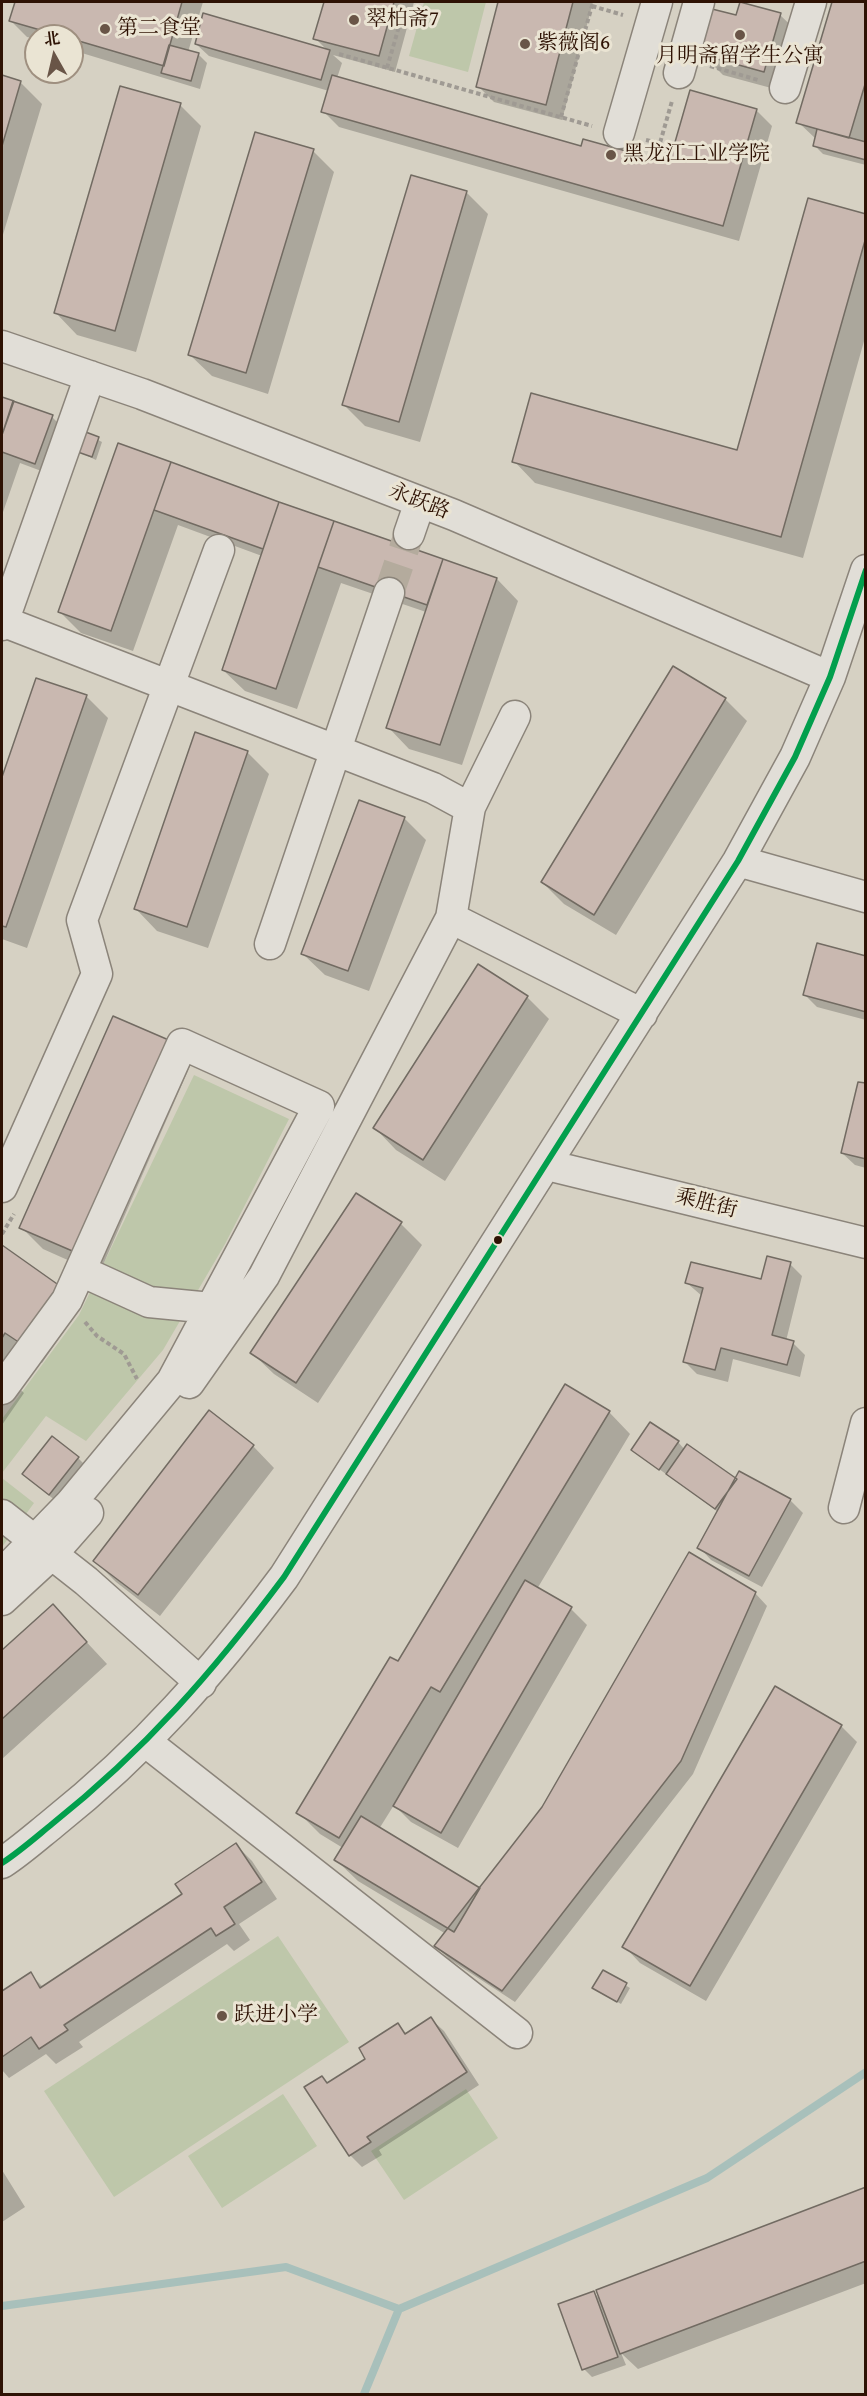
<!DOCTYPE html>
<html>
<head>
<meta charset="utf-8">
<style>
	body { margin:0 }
	#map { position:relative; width:867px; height:2396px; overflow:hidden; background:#d6d1c3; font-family:"Gentium Book Plus","Noto Serif SC",serif }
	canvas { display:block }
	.frame { position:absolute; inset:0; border:3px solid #2e1204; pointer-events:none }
	.north { position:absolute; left:24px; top:24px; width:60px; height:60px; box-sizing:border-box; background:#eae4d3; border:2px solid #9f9080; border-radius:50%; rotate:352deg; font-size:16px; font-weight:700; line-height:24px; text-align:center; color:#2e1204 }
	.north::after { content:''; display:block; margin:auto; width:21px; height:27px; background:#695547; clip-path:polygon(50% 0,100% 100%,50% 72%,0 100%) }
</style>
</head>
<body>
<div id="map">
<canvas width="867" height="2396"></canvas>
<div class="frame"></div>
<div class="north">北</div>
</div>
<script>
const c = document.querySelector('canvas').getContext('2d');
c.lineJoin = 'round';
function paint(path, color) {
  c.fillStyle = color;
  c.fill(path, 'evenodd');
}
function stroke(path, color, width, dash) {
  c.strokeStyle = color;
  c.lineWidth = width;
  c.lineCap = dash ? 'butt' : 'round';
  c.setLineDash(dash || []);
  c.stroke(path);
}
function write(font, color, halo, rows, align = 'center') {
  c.font = font + ' "Gentium Book Plus","Noto Serif SC",serif';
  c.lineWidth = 6;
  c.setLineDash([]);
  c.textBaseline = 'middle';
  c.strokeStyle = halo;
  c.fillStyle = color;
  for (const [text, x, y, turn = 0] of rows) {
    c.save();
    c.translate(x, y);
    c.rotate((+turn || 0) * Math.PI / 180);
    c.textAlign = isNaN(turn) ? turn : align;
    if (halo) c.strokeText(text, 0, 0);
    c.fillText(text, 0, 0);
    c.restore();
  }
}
const green = new Path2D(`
	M424 2H486L468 72 409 56Z
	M194 1075 289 1119 225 1244 163 1350 86 1441 46 1416 2 1473V1419L79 1315Z
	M2 1478 34 1503 2 1547Z
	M278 1936 349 2042 114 2197 44 2091Z
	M466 2089 498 2138 404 2200 371 2151Z
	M283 2094 317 2146 222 2208 188 2156Z`);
const shadow = new Path2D(`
	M16 2H203L188 52 199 55 207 63 200 89 72 50V36H36V39L27 37 11 21Z
	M325 2H414L395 72 333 55 342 63 337 78 582 148 670 165 756 110 772 126 739 241 339 127 323 111 329 91 209 56 196 44 327 50 315 38Z
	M500 2H593L562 120 494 102 478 86Z
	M833 2H866V165L823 154 815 146 816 139 798 122Z
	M780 15 802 36 786 92 723 75 701 53 737 17Z
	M2 77 20 82 42 104 2 238Z
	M180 105 201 126 136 352 77 335 56 313Z
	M313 151 334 172 268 394 212 376 190 355Z
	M466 192 488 214 420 442 365 426 344 405Z
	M866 215V334L803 558 535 483 514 461 738 452Z
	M2 398 52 417 60 425 44 472 20 463 2 515Z
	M84 433 102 442 96 460 77 451Z
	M119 445 497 579 518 601 462 765 409 749 388 727 426 612 341 583 297 709 245 691 223 670 262 556 178 525 133 651 81 633 59 611Z
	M673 668 725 699 747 721 616 935 564 904 542 882Z
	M37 680 87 697 108 718 27 948 2 939V781Z
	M247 752 269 774 208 948 157 931 136 909Z
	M404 818 426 840 369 991 325 975 303 954Z
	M866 958V1020L817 1007 804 994Z
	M478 966 527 997 549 1019 445 1181 396 1150 375 1128Z
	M114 1018 191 1064 99 1274 43 1249 21 1227Z
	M866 1085V1168L855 1165 842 1153Z
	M401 1224 422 1245 318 1403 274 1374 252 1353Z
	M2 1247 59 1287 80 1308 42 1363 28 1353 10 1379 24 1393 2 1425Z
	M790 1264 802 1276 786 1341 793 1343 805 1355 800 1377 733 1359 728 1382 697 1374 685 1362 702 1296 687 1283 762 1281Z
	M209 1412 253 1446 274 1468 160 1616 116 1582 95 1561Z
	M609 1412 630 1434 537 1589 571 1609 587 1625 458 1848 411 1822 394 1805 379 1829 480 1890 755 1593 767 1606 693 1774 515 2002 449 1959 436 1946 446 1934 358 1881 336 1860 343 1848 320 1834 298 1812 398 1664Z
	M678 1442 685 1450 736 1480 790 1500 803 1513 762 1587 711 1560 699 1547 718 1512 633 1450Z
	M78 1458 86 1466 58 1503 24 1474Z
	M53 1606 107 1664 2 1759V1652Z
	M775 1688 841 1726 857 1742 706 2001 640 1963 624 1946Z
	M236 1845 252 1861 277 1899 239 1924 250 1940 234 1951 227 1944 79 2042 83 2047 56 2064 46 2054 9 2078 2 2070V1993L30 1974 43 1987 184 1894Z
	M603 1972 630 1988 621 2004 594 1988Z
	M431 2019 444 2031 479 2085 379 2150 382 2155 362 2167 350 2155 328 2084 368 2059 397 2025 407 2034Z
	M2 2170 25 2207 2 2222Z
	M866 2188V2283L638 2369 621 2353 626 2365 592 2377 584 2369 594 2293 601 2300Z`);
const stream = new Path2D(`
	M2 2306 286 2267 399 2309
	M364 2394 399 2309 707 2178 866 2072`);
const building = new Path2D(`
	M15 2H182L164 66 72 39V36H61L9 21Z
	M324 2H394L379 56 313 39Z
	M498 2H573L546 105 476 87Z
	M740 2 781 13 764 72 699 54 712 9 736 15Z
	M832 2H866V81L849 138 796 123Z
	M203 13 330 50 321 80 195 44Z
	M169 45 199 53 191 81 161 73Z
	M2 75 21 81 2 146Z
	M332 75 581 146 583 139 669 163 690 90 757 109 723 226 321 112Z
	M120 86 181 103 115 331 54 313Z
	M817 129 866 142V160L813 146Z
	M255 132 314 149 246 373 188 355Z
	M411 175 467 191 399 422 342 405Z
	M808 198 866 214V237L781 537 512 462 531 393 737 450Z
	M2 397 14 401 2 435Z
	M13 401 53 415 35 464 2 452V435Z
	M83 431 99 437 92 457 75 451Z
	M118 443 171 462 111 631 58 612Z
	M171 462 279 502 263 549 154 510Z
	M279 502 334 521 276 689 222 670Z
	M334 521 443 559 427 605 318 567Z
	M443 559 497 578 440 745 386 728Z
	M673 666 726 698 594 915 541 882Z
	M36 678 87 695 6 927 2 926V777Z
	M195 732 248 751 187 927 134 909Z
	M359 800 405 817 348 971 301 954Z
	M817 943 866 956V1012L803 995Z
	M478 964 528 996 423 1160 373 1128Z
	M113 1016 171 1041 77 1253 19 1228Z
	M858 1082 866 1083V1159L841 1153Z
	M356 1193 402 1222 296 1383 250 1353Z
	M2 1245 60 1286 20 1343 5 1333 2 1338Z
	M767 1256 791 1262 772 1335 794 1341 787 1365 721 1348 715 1370 683 1362 703 1288 685 1283 691 1262 761 1279Z
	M565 1384 610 1411 440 1692 431 1687 339 1838 296 1813 390 1657 398 1661Z
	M209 1410 254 1445 138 1595 93 1561Z
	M650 1422 679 1441 659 1470 631 1450Z
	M52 1436 79 1457 49 1495 22 1474Z
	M687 1444 737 1479 715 1509 666 1474Z
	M739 1471 791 1499 749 1576 697 1548Z
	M689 1552 756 1592 681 1761 502 1991 434 1946 542 1807Z
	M525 1580 572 1607 441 1833 393 1806Z
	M53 1604 87 1642 2 1719V1650Z
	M775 1686 842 1725 690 1986 622 1947Z
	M361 1816 480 1888 454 1932 334 1860Z
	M236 1843 262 1882 224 1907 235 1924 216 1936 211 1928 64 2025 68 2030 39 2049 31 2037 2 2057V1991L31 1972 40 1988 182 1894 175 1884Z
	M603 1970 627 1983 617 2002 592 1988Z
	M431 2017 467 2072 367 2137 371 2142 349 2156 304 2087 322 2076 327 2083 365 2059 359 2048 398 2023 405 2034Z
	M866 2187V2261L620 2354 596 2290Z
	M594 2291 618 2357 582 2370 558 2304Z`);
const minorTunnel = new Path2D(`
	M389 593 409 534`);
const path = new Path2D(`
	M592 6 623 15
	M339 54 592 126
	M710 66 758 80
	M387 68 406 2
	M561 117 593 2
	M646 140 660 143 672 101
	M2 1234 14 1214
	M85 1322 97 1336 124 1354 137 1379`);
const minor = new Path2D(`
	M679 73 699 2
	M785 88 811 2
	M619 133 657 2
	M2 346 142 394 454 515 830 677
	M409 534 420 502
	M2 621 433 788 470 808
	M2 625 90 376
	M515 716 470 807 451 918 642 1014
	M738 861 866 897
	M270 944 389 593
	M547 1165 866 1243
	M2 1187 97 974 82 920 219 550
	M81 1271 149 1302 211 1308
	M189 1383 264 1276 451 918
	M2 1389 67 1300 182 1044 319 1106 172 1381 70 1504 2 1574
	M844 1508 866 1423
	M2 1515 86 1581 201 1683
	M2 1600 52 1554 88 1513
	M146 1742 517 2033
	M2 1863C19 1852 36 1837 52 1824 146 1749 213 1672 284 1577L738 861 795 757 830 677 866 570`);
const bus1 = new Path2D(`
	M2 1863C19 1852 36 1837 52 1824 146 1749 213 1672 284 1577L738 861 795 757 830 677 866 570`);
const markers = [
	[354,20,6,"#695547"],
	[105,29,6,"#695547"],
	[740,35,6,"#695547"],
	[525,44,6,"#695547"],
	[611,155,6,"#695547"],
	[498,1240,5,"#2e1204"],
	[222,2016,6,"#695547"]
];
const poiNames = [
	["翠柏斋7",366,20],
	["第二食堂",117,29],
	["紫薇阁6",537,44],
	["月明斋留学生公寓",740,57,"center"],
	["黑龙江工业学院",623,155],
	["跃进小学",234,2016]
];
const streetNames = [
	["永跃路",419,502,21],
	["乘胜街",706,1204,14]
];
paint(green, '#bec7aa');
paint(shadow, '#0003');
stroke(stream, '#a8c0bb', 8);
paint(building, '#c9b8b0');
stroke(building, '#726b62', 1.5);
stroke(minorTunnel, '#b4ab9d', 30, [30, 15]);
stroke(minor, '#8b847a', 33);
stroke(path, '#9f9a93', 4, [4.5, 3]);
stroke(minor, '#e1ded7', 30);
stroke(bus1, '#029f4d', 6);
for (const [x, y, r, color] of markers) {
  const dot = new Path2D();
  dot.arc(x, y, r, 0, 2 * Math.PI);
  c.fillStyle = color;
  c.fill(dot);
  stroke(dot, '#eae4d3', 2);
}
write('21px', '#2e1204', '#eae4d3', poiNames, 'left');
write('21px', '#2e1204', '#eae4d3', streetNames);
</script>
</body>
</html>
